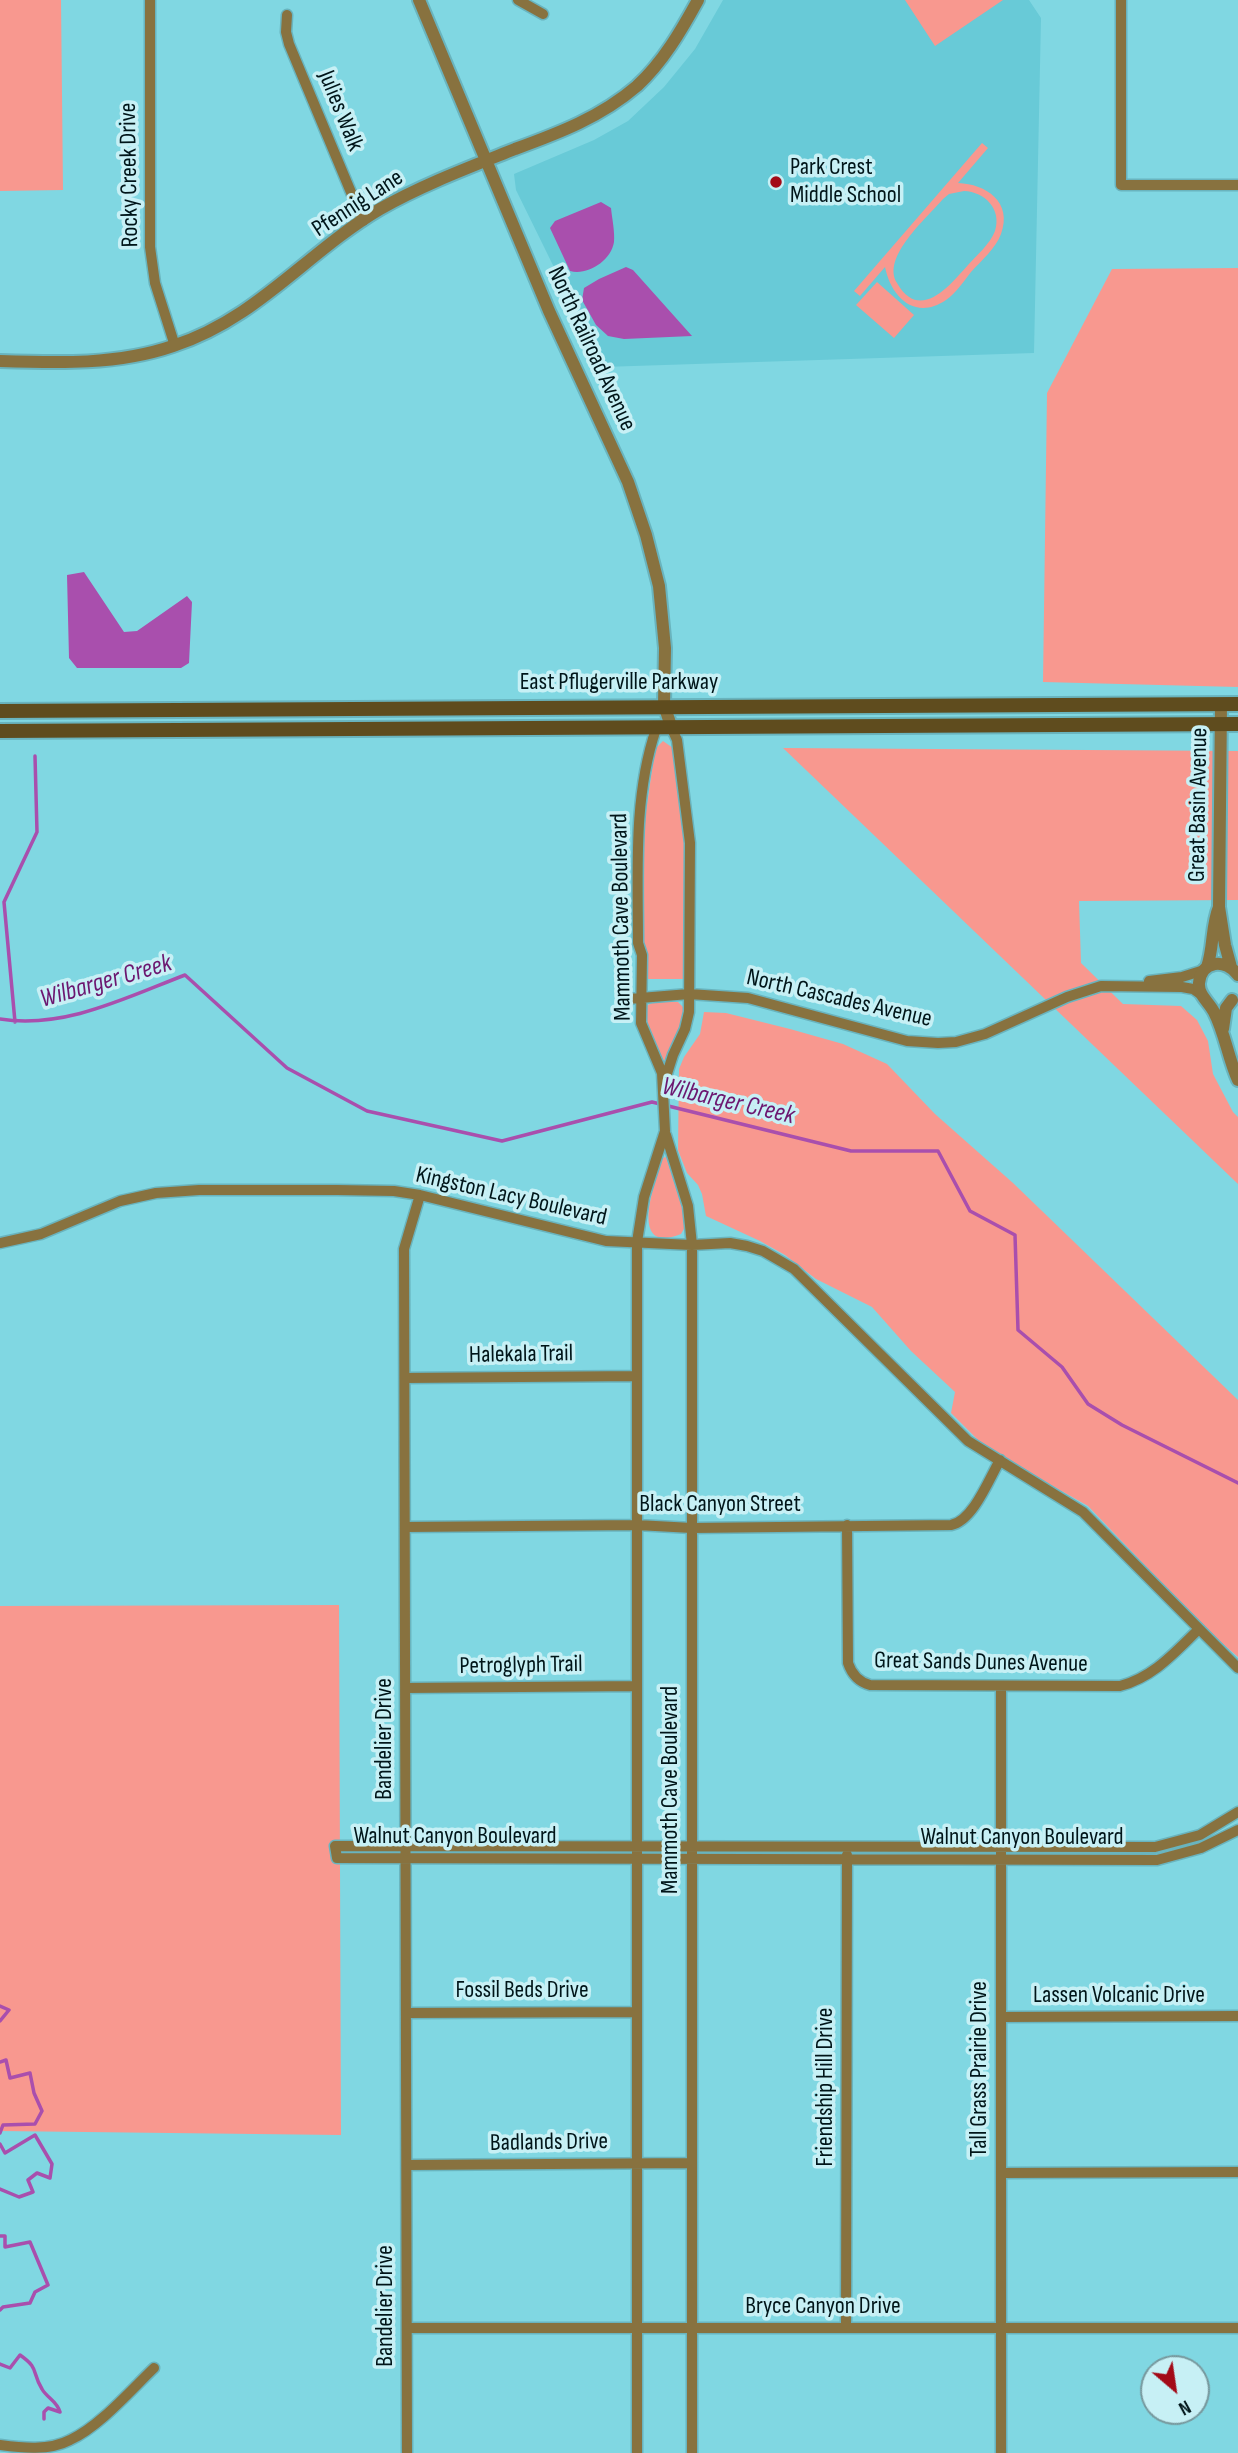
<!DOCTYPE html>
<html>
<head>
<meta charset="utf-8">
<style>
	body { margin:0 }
	#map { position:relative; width:1238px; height:2453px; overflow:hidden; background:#80d7e2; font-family:"Sofia Sans Condensed",sans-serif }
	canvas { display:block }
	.north { position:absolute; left:1140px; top:2355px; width:70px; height:70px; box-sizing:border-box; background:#c7f0f5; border:2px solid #77989d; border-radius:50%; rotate:151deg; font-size:19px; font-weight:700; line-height:28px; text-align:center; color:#001519 }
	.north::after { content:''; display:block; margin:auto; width:24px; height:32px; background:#a30a17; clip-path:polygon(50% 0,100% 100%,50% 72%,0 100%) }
</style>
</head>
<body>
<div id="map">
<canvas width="1238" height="2453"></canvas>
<div class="north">N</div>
</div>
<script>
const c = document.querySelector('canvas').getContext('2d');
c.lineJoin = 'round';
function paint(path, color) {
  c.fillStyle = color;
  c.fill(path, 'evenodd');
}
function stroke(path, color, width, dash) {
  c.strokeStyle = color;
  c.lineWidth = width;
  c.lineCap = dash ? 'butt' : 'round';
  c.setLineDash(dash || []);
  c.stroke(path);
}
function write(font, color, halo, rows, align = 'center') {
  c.font = font + ' "Sofia Sans Condensed",sans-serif';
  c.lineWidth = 7;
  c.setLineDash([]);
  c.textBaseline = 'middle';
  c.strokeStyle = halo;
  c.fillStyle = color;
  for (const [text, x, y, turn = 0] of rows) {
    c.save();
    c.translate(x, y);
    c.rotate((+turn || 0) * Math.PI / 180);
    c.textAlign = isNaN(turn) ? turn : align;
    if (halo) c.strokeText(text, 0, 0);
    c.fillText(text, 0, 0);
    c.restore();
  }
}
const built = new Path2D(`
	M723 0H1029L1041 18 1034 353 603 367 516 190 514 174 594 140 628 121 664 87 695 49Z`);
const green = new Path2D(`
	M0 0H61L63 190 0 191Z
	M905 0H1003L935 46Z
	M982 143 988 148 958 183C986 184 1013 202 1001 234 996 248 981 261 971 272 964 281 956 293 946 300 915 321 891 297 885 267L860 296 854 291ZM964 191C985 192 1002 209 995 231 990 244 977 255 968 265 950 285 920 323 897 283 881 257 927 218 943 199L949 194Z
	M1238 268V687L1043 682 1047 393 1112 269Z
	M877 282 914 315 894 338 856 305Z
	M663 741 673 748 685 839V979H648V956L644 944 643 840 646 812 655 749Z
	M783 748 1238 751V900L1079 901 1081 963 1123 1004 1181 1006 1197 1020 1208 1041 1213 1074 1233 1112 1238 1117V1184Z
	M654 1002H678L683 1007V1021L664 1061 648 1031 646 1006Z
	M704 1012 726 1013 790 1029 843 1044 887 1064 935 1114 1013 1183 1238 1400V1657L1207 1630 1088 1506 986 1448 951 1413 955 1392 911 1351 872 1307 816 1279 785 1255 760 1241 706 1216 702 1194 698 1185 687 1173 678 1150 679 1069 684 1057 700 1034Z
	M666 1157 685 1217 686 1225 681 1234C627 1256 655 1181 663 1158Z
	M339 1605 341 2135 0 2131V1606Z`);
const water = new Path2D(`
	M601 202 611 208C612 218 615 232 614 242 611 261 587 276 570 271L550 228 555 221Z
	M626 267 633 270 692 336 624 339 608 336 596 325 582 300 584 288 599 279Z
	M84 572 124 632 137 631 187 596 192 602 189 663 181 668H77L69 658 67 575Z`);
const stream = new Path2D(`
	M0 1019C65 1029 125 998 185 975L287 1068 367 1111 502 1141 652 1102 851 1151H938L970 1211 1015 1235 1018 1330 1062 1367 1088 1404 1122 1425 1238 1483
	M15 1022 4 902 37 832 35 756
	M0 2006 9 2010 0 2021
	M0 2062 6 2060 10 2078 30 2073 34 2093 42 2111 35 2124 3 2125 0 2133
	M0 2144 5 2153 35 2135 52 2164 50 2178 37 2173 28 2180 33 2192 19 2197 0 2189
	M0 2236H5V2247L30 2242 48 2285 35 2292 30 2303 3 2307 0 2310
	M0 2364 10 2368 20 2355C40 2369 31 2371 42 2389 47 2398 57 2401 60 2412L48 2408 44 2412V2419`);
const minor = new Path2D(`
	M150 0V247L155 283 175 346
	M518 0 543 14
	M1121 0V185H1238
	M287 15 286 32 289 44 363 221
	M1149 981 1182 977 1204 970
	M628 999 689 994 748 998 907 1041 938 1043 956 1042 985 1034 1067 997 1101 986 1182 987 1193 989 1203 996
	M665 1080 673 1055 685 1029 689 1012 690 843 677 740 672 729
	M666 1135 688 1206 692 1245V2453
	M0 1243 41 1234 120 1201 156 1193 199 1190H337L394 1191 420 1195 606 1241 692 1245 730 1243 747 1246 763 1251 794 1269 968 1441 1083 1512 1238 1668
	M405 1378 637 1376
	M847 1525 848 1663C852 1675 859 1682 870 1685L1120 1686C1154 1677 1175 1652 1199 1629
	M406 1527 637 1525 692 1528 951 1525C973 1521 989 1479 1000 1460
	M406 1688 637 1686
	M1238 1812 1200 1835 1155 1847 335 1846 337 1858 1157 1860 1201 1848 1238 1830
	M406 2013 637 2012
	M1001 2017 1238 2016
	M407 2165 692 2163
	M1001 2173 1238 2172
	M407 2328H1238
	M846 2328 847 1855
	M0 2445C22 2448 49 2451 70 2440 99 2427 131 2390 154 2368
	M407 2453 404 1249 420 1195
	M637 2453V1242L644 1197 665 1131 662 1073 641 1023 642 955 638 943C638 872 633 797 656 729
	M1001 2453V1686`);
const tertiary = new Path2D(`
	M419 0 549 311 628 482 646 535 659 586 665 648 664 705 672 729
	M0 361C58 363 118 365 173 346 257 319 307 252 380 209 422 185 470 167 515 149 559 133 601 117 637 86 663 62 681 31 698 0
	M1221 704 1219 907 1225 945 1231 967
	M1207 967C1214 947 1211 926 1219 907
	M1238 975C1226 958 1201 960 1199 983 1198 995 1209 1002 1214 1012 1225 1033 1228 1058 1238 1080
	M1223 1029 1226 1008 1232 1000`);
const secondary = new Path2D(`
	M0 711 1238 704
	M0 731 1238 724`);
const markers = [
	[776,182,7,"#a30a17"]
];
const streetNames = [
	["Julies Walk",340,111,68],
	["Rocky Creek Drive",130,175,-91],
	["Pfennig Lane",358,204,-33],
	["North Railroad Avenue",591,349,65],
	["East Pflugerville Parkway",619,683],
	["Great Basin Avenue",1199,805,-89],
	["Mammoth Cave Boulevard",622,917,-91],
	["North Cascades Avenue",839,999,13],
	["Kingston Lacy Boulevard",511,1197,13],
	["Halekala Trail",521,1355,-1],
	["Black Canyon Street",720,1505],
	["Great Sands Dunes Avenue",981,1663,1],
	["Petroglyph Trail",521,1666,-1],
	["Bandelier Drive",385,1739,-90],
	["Mammoth Cave Boulevard",671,1790,-90],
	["Walnut Canyon Boulevard",455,1837],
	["Walnut Canyon Boulevard",1022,1838],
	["Fossil Beds Drive",522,1991],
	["Lassen Volcanic Drive",1119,1996],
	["Tall Grass Prairie Drive",980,2069,-90],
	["Friendship Hill Drive",826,2087,-90],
	["Badlands Drive",549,2143,-1],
	["Bandelier Drive",386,2306,-90],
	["Bryce Canyon Drive",823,2307]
];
const poiNames = [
	["Park Crest",790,168],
	["Middle School",790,196]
];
const waterNames = [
	["Wilbarger Creek",106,982,-16],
	["Wilbarger Creek",728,1102,13]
];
paint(built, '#68cad7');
paint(green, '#f8988f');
paint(water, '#a94fad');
stroke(stream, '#a94fad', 3.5);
stroke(minor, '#69b4be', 13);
stroke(tertiary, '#69b4be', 16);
stroke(secondary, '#69b4be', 18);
stroke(minor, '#88723f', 10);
stroke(tertiary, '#88723f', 12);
stroke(secondary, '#5f4c1e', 14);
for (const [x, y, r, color] of markers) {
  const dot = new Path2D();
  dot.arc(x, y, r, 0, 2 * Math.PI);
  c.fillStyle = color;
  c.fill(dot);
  stroke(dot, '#c7f0f5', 2.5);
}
write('24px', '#001519', '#c7f0f5', streetNames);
write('24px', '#001519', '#c7f0f5', poiNames, 'left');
write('italic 26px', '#6c1770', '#c7f0f5', waterNames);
</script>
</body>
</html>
